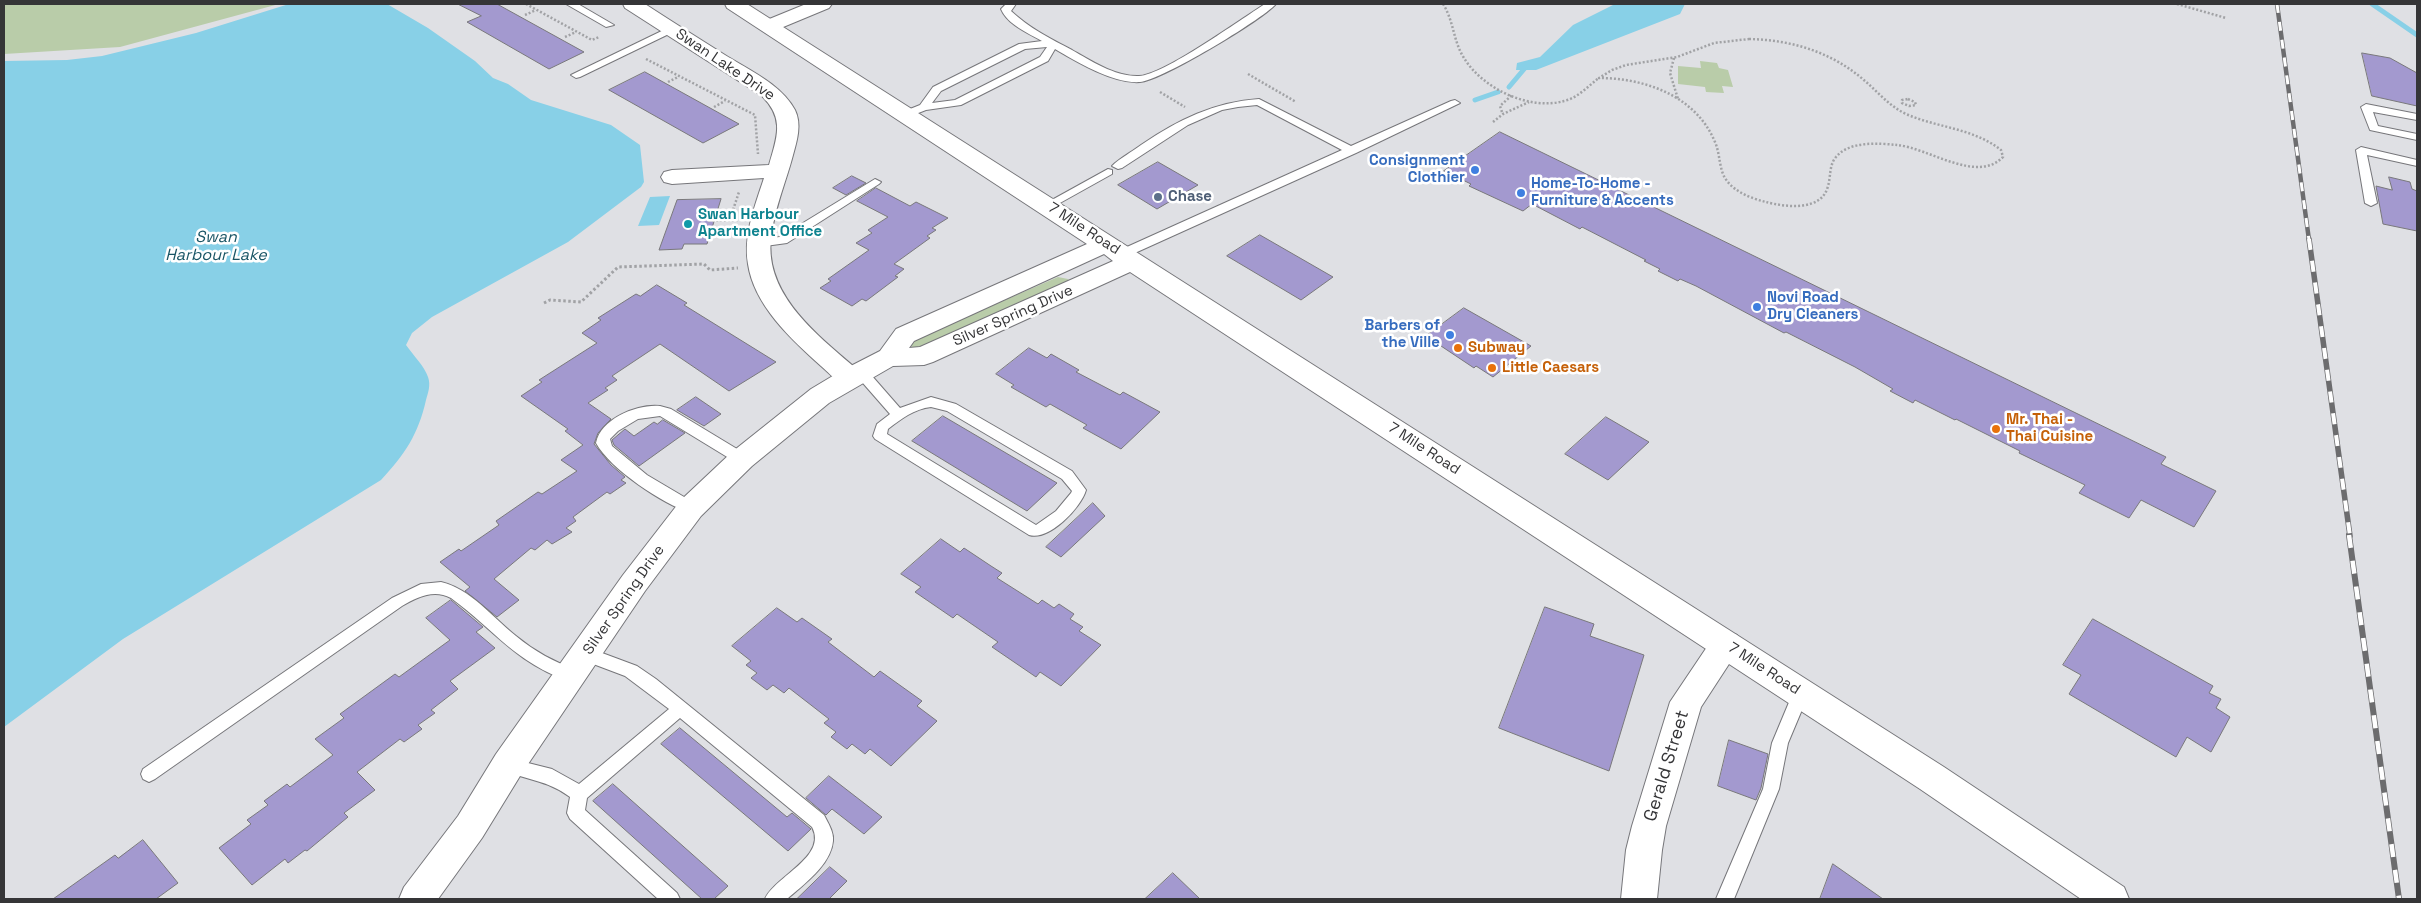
<!DOCTYPE html>
<html>
<head>
<meta charset="utf-8">
<style>
	body { margin:0 }
	#map { position:relative; width:2421px; height:903px; overflow:hidden; background:#dfe0e4; font-family:"Space Grotesk",sans-serif }
	canvas { display:block }
	.frame { position:absolute; inset:0; border:5px solid #353537; pointer-events:none }
</style>
</head>
<body>
<div id="map">
<canvas width="2421" height="903"></canvas>
<div class="frame"></div>
</div>
<script>
const c = document.querySelector('canvas').getContext('2d');
c.lineJoin = 'round';
function paint(path, color) {
  c.fillStyle = color;
  c.fill(path, 'evenodd');
}
function stroke(path, color, width, dash) {
  c.strokeStyle = color;
  c.lineWidth = width;
  c.lineCap = dash ? 'butt' : 'round';
  c.setLineDash(dash || []);
  c.stroke(path);
}
function write(font, color, halo, rows, align = 'center') {
  c.font = font + ' "Space Grotesk",sans-serif';
  c.lineWidth = 5;
  c.setLineDash([]);
  c.textBaseline = 'middle';
  c.strokeStyle = halo;
  c.fillStyle = color;
  for (const [text, x, y, turn = 0] of rows) {
    c.save();
    c.translate(x, y);
    c.rotate((+turn || 0) * Math.PI / 180);
    c.textAlign = isNaN(turn) ? turn : align;
    if (halo) c.strokeText(text, 0, 0);
    c.fillText(text, 0, 0);
    c.restore();
  }
}
const green = new Path2D(`
	M4 4H279L120 47 4 54Z
	M1700 61 1717 63 1719 68 1728 70 1733 87 1722 86 1724 93 1706 92 1705 87 1678 84V66L1701 68Z
	M1058 277 1068 279 1070 282 915 350 911 348 913 340Z`);
const water = new Path2D(`
	M289 4H387L428 28 475 61 493 78 508 84 531 100 611 125 640 145 644 182 641 187 568 242 432 317 412 333 406 345C413 355 425 367 428 377 431 385 428 393 426 400 418 435 405 454 381 480L123 639 4 727V61L67 60 102 56 196 33Z
	M1615 4H1685L1680 14 1536 70H1516L1517 63 1540 57 1573 25Z
	M670 196 659 225 638 226 650 197Z`);
const stream = new Path2D(`
	M2372 4 2417 35
	M1509 87 1525 68
	M1475 100 1498 92`);
const building = new Path2D(`
	M458 4H497L584 52 549 69 467 22 481 16Z
	M2362 53 2390 58 2417 73V106L2372 96Z
	M645 72 739 124 703 143 609 90Z
	M1500 132 2166 457 2161 464 2216 491 2194 527 2141 500 2129 518 2079 493 2085 485 2019 453 2020 451 1956 419 1955 420 1915 400 1913 403 1890 391 1893 389 1855 367 1786 332 1784 333 1696 286 1680 279 1678 281 1658 271 1660 269 1644 261 1646 260 1582 227 1580 229 1532 204 1523 211 1469 186 1471 184 1444 171Z
	M1158 162 1198 185 1157 209 1118 185Z
	M852 176 866 183 846 195 833 188Z
	M2389 177 2410 182 2412 189 2417 191V231L2383 224 2376 186 2392 190Z
	M876 188 910 206 916 202 948 218 932 228 936 230 927 236 930 238 894 264 904 269 895 276 898 277 866 301 862 299 852 306 820 288 831 281 828 279 869 250 856 243 872 233 868 230 888 217 857 201Z
	M721 199 707 244H684L682 249 659 250 677 200Z
	M1260 235 1333 277 1301 300 1227 256Z
	M657 285 687 303 684 305 776 362 729 391 660 344 612 376 617 380 605 388 608 390 588 403 611 419 598 433 594 444 611 465 625 477 621 480 626 483 610 494 607 492 573 517 576 521 566 528 572 532 552 544 547 540 535 550 531 548 494 579 519 600 497 617 465 591 470 587 440 562 459 549 461 551 499 525 496 521 538 492 542 494 577 471 561 460 583 445 565 431 568 429 521 396 542 382 539 380 597 343 582 333 601 320 598 318 636 294 640 296Z
	M1464 308 1531 346 1493 377 1476 366 1474 368 1426 336Z
	M1029 348 1047 358 1051 354 1079 370 1076 372 1120 395 1123 392 1160 412 1121 449 1083 428 1087 425 1050 404 1046 407 1011 387 1014 385 996 374Z
	M696 397 721 414 704 426 677 410Z
	M943 416 1057 483 1027 511 912 441Z
	M1606 417 1649 442 1608 480 1565 454Z
	M663 420 685 433 639 466 614 445 612 440 625 429 634 436 654 422 657 424Z
	M1093 503 1105 516 1061 557 1046 547Z
	M941 539 960 552 964 548 991 566 1002 573 997 578 1038 604 1042 600 1054 608 1059 604 1074 614 1070 619 1083 627 1079 631 1101 645 1061 686 1040 672 1036 677 992 647 998 642 957 614 953 618 915 592 921 587 901 574Z
	M451 600 483 627 476 632 495 648 450 681 458 689 431 710 435 713 418 725 422 729 404 742 400 739 357 772 375 790 344 813 348 817 307 851 305 850 288 863 285 859 252 885 219 848 251 824 247 820 268 805 264 801 287 784 290 787 333 755 315 739 344 718 340 714 395 674 399 677 450 640 426 618Z
	M1545 607 1594 624 1590 636 1644 655 1609 771 1499 728Z
	M777 608 797 622 802 618 832 639 828 642 874 677 880 671 922 701 917 706 937 721 891 766 870 749 865 754 852 744 847 749 831 737 836 732 824 723 829 719 789 688 784 693 773 685 767 690 751 678 757 673 746 665 751 661 732 646Z
	M2093 619 2213 686 2209 693 2221 699 2216 708 2230 717 2211 752 2187 737 2176 757 2069 694 2081 675 2063 665Z
	M680 728 787 817 792 813 811 829 788 851 661 744Z
	M1729 740 1768 754 1761 788 1756 800 1718 786Z
	M829 776 882 817 864 834 832 809 826 815 806 798Z
	M613 784 728 886 714 899H702L593 801Z
	M143 840 178 883 156 899H53L115 855 118 858Z
	M1833 864 1883 899H1820Z
	M830 867 847 881 829 899H797Z
	M1173 873 1200 899H1145Z`);
const pathFar1 = new Path2D(`
	M526 4 592 40 599 37
	M1443 4C1454 21 1453 41 1464 58 1482 88 1529 111 1564 101 1578 98 1588 86 1599 78
	M2177 4 2226 18
	M525 15 536 10
	M565 37 576 32
	M1749 39C1792 40 1832 52 1865 81 1878 92 1889 106 1906 114 1938 128 1973 128 2001 150L2003 157C1977 184 1929 148 1897 145 1878 143 1849 141 1836 157 1829 165 1831 176 1828 186 1822 212 1785 207 1766 202 1749 198 1727 189 1722 171 1719 161 1719 151 1715 142 1696 96 1645 78 1599 78L1612 70 1626 65 1677 57 1714 43Z
	M1674 58 1670 73 1678 99
	M646 59 755 115 758 154
	M1248 74 1296 102
	M668 82 678 77
	M1160 92 1185 107
	M1908 99 1915 102 1916 105 1909 106 1902 103V100Z
	M714 107 725 101
	M1502 112 1500 106 1512 95
	M1493 122 1503 114 1529 102
	M724 220 725 217 731 216 739 192
	M708 221 739 220`);
const path = new Path2D(`
	M544 303 550 300 581 302 618 267 704 264 710 270 738 268`);
const service = new Path2D(`
	M566 4H578L614 25 606 27Z
	M1006 4H1016L1011 11C1029 28 1051 39 1072 50 1091 61 1116 77 1139 76 1164 75 1241 19 1265 4H1276C1260 21 1162 80 1140 82 1114 84 1077 62 1055 49L1048 61 961 105 926 110 908 117H900V113L920 105 933 87 1019 44 1042 41C1028 33 1008 25 1001 9ZM1047 47 1040 57 955 100 932 103 941 91 1025 49Z
	M672 26 677 29 675 31 580 77 576 78 571 75Z
	M1259 99 1351 146 1451 101 1455 100 1460 103 1356 153 1126 257H1118L1116 254 1118 251 1342 150 1257 105 1238 107 1222 110 1188 125 1122 168 1118 169 1112 166C1120 158 1132 152 1141 145 1178 120 1214 102 1259 99Z
	M2366 104 2417 114V120L2373 112 2378 126 2417 134V140L2370 130 2361 107Z
	M2361 147 2417 160V166L2367 155 2377 203 2371 206 2365 203 2356 150Z
	M1108 169 1112 170V174L1051 208H1043L1041 206Z
	M875 179 881 182 879 184 787 243 758 247 752 243 758 239 780 237Z
	M860 367 865 368 900 408 931 397 956 404 1072 471 1086 490C1081 508 1049 541 1029 535L875 439 873 436 877 424 890 414 855 374 854 371 855 368ZM931 407 947 411 1062 479 1072 491 1071 493 1056 511 1036 525 887 434 888 429C901 419 914 409 931 407Z
	M660 406 671 409 747 455 749 459 747 463H737L660 416 638 419 618 431 610 439 612 446 647 475 696 504 698 508 696 512 691 513C663 504 610 469 596 443 601 418 638 404 660 406Z
	M441 582C471 589 492 617 516 636 534 651 554 662 577 670L579 675 577 680 571 682C514 662 496 631 451 598 434 589 417 597 402 606L155 779 149 782 143 779 141 774 143 769 392 598 421 584Z
	M586 647 637 666 656 679 824 815C828 823 834 832 833 841 831 865 803 885 787 899H765C775 876 828 857 812 827L680 718 587 798 585 810 677 893 680 899H658L570 819 567 813 570 797C547 780 527 780 502 770L500 765 502 760 508 758 552 769 579 784 669 709 625 676 580 659 578 654 580 649Z
	M1801 686 1807 688 1809 693 1788 743 1779 789 1734 899H1716L1763 789 1772 743 1795 688Z`);
const minor = new Path2D(`
	M623 4H645C671 21 698 38 725 55 749 70 781 84 795 110 802 124 797 141 793 155 786 182 774 209 771 238 764 296 820 337 859 371L863 377 859 383C853 385 847 387 841 383 834 379 827 371 821 366 791 339 754 305 748 264 743 235 755 206 764 178L672 184 664 182 661 177 664 172 672 170 769 165C777 137 785 119 762 96L625 8Z
	M806 4H832L829 8 776 30 769 32 762 30 759 26 762 22Z
	M1726 631 1737 635 1742 644 1701 707 1666 826 1662 850 1657 899H1621L1626 850 1632 826 1670 702 1715 635Z`);
const tertiary = new Path2D(`
	M725 4H747L1944 767 2124 887 2129 899H2081L1920 789 1130 272 933 362 924 365 893 366 829 403 752 466 701 516 645 591 520 776 482 838 438 899H399L404 887 458 816 496 754 623 575 681 500 732 452 811 389 841 371 880 351 896 329 1087 244 727 8ZM1104 254 1113 261 920 347 909 348 914 341Z`);
const railFar2 = new Path2D(`
	M2277 4 2309 240`);
const railFar1 = new Path2D(`
	M2309 239 2350 536`);
const rail = new Path2D(`
	M2349 535 2399 899`);
const markers = [
	[1475,170,5,"#3f7fe0"],
	[1521,193,5,"#3f7fe0"],
	[1158,197,5,"#5c6f8a"],
	[688,224,5,"#0f9aa8"],
	[1757,307,5,"#3f7fe0"],
	[1450,335,5,"#3f7fe0"],
	[1458,348,5,"#e8710a"],
	[1492,368,5,"#e8710a"],
	[1996,429,5,"#e8710a"]
];
const streetNames = [
	["Swan Lake Drive",725,65,34],
	["7 Mile Road",1084,229,33],
	["Silver Spring Drive",1013,316,-24],
	["7 Mile Road",1424,449,33],
	["Silver Spring Drive",624,600,-55],
	["7 Mile Road",1764,669,33]
];
const shopNames = [
	["Consignment",1465,161],
	["Clothier",1465,178],
	["Home-To-Home -",1531,184,"left"],
	["Furniture & Accents",1531,201,"left"],
	["Novi Road",1767,298,"left"],
	["Dry Cleaners",1767,315,"left"],
	["Barbers of",1440,326],
	["the Ville",1440,343]
];
const serviceNames = [
	["Chase",1168,197]
];
const cultureNames = [
	["Swan Harbour",698,215],
	["Apartment Office",698,232]
];
const foodNames = [
	["Subway",1468,348],
	["Little Caesars",1502,368],
	["Mr. Thai -",2006,420],
	["Thai Cuisine",2006,437]
];
const waterNames = [
	["Swan",216,238],
	["Harbour Lake",216,256]
];
const nearStreetnames = [
	["Gerald Street",1667,766,-73]
];
paint(green, '#b9cca9');
paint(water, '#88d0e7');
stroke(stream, '#88d0e7', 5);
paint(building, '#a399cf');
stroke(building, '#79787b', 1);
stroke(service, '#76767a', 2);
stroke(minor, '#76767a', 2);
stroke(tertiary, '#76767a', 2);
stroke(pathFar1, '#a1a2a5', 2.5, [2, 2]);
stroke(path, '#a1a2a5', 3, [2.5, 2.5]);
paint(service, '#fff');
paint(minor, '#fff');
paint(tertiary, '#fff');
stroke(railFar2, '#6c6c6e', 4.5);
stroke(railFar1, '#6c6c6e', 5.5);
stroke(rail, '#6c6c6e', 6);
stroke(railFar2, '#fff', 3, [9]);
stroke(railFar1, '#fff', 4, [11]);
stroke(rail, '#fff', 4.5, [13]);
for (const [x, y, r, color] of markers) {
  const dot = new Path2D();
  dot.arc(x, y, r, 0, 2 * Math.PI);
  c.fillStyle = color;
  c.fill(dot);
  stroke(dot, '#fff', 2);
}
write('15px', '#353537', '#fff', streetNames);
write('bold 15px', '#366cbe', '#fff', shopNames, 'right');
write('bold 15px', '#4e5e75', '#fff', serviceNames, 'left');
write('bold 15px', '#0d838f', '#fff', cultureNames, 'left');
write('bold 15px', '#c56008', '#fff', foodNames, 'left');
write('italic 16px', '#195565', '#fff', waterNames);
write('18px', '#353537', '#fff', nearStreetnames);
</script>
</body>
</html>
